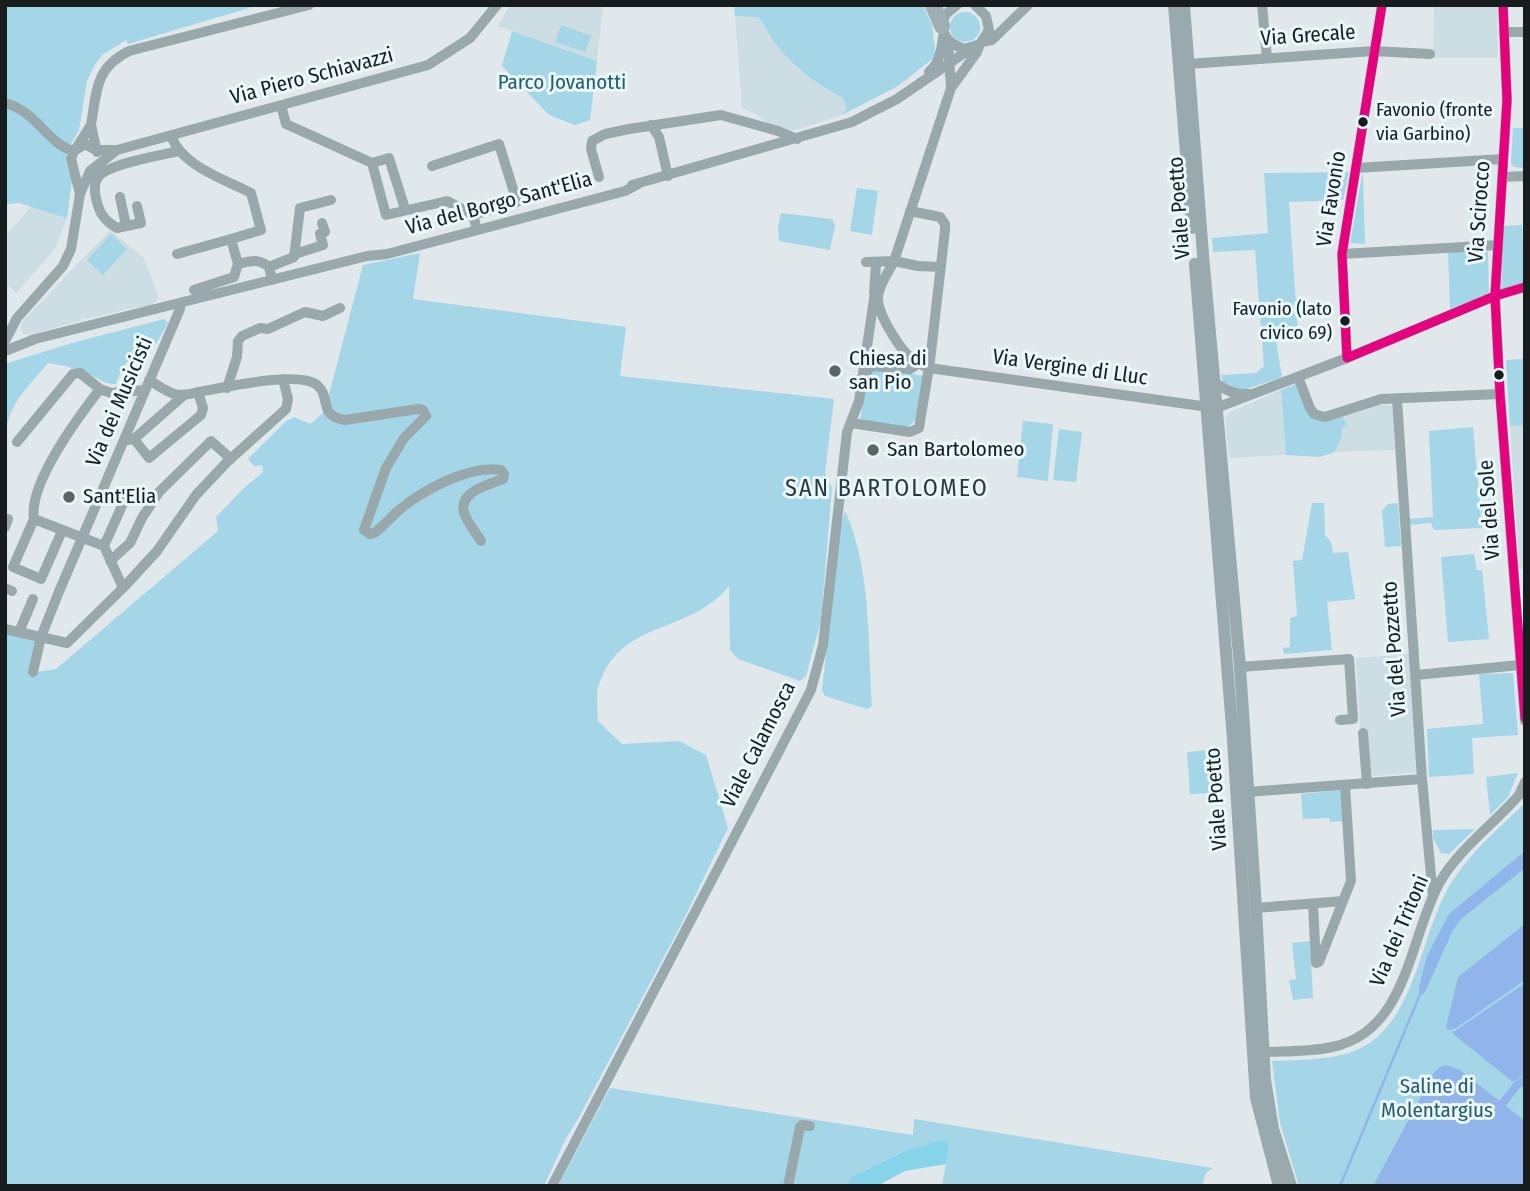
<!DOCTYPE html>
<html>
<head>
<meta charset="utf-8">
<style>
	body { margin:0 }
	#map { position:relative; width:1530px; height:1191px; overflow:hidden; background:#e0e8ec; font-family:"Fira Sans Condensed",sans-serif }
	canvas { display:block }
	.frame { position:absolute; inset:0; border:7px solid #171d1f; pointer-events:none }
</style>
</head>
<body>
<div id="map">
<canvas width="1530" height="1191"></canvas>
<div class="frame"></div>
</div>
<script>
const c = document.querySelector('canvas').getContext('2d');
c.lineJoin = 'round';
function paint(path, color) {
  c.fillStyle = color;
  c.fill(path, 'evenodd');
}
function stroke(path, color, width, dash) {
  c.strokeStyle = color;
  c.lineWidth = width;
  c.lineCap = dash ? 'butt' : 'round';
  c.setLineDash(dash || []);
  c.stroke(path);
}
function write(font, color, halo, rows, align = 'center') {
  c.font = font + ' "Fira Sans Condensed",sans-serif';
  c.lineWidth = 6;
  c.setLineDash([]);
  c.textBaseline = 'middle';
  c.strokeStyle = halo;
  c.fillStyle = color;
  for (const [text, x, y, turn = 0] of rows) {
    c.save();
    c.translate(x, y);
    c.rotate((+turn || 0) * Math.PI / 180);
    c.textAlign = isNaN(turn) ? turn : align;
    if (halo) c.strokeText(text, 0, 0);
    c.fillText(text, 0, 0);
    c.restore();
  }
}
const built = new Path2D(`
	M510 5H603L597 61 498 26Z
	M1434 5H1497L1498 58H1433Z
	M735 16H758L769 35 797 69 825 89 843 98 847 108 842 115 793 131 772 127 756 114 742 108Z
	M32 206 67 218 55 249 16 293 5 282V236Z
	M110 230 144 258 159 298 150 308 141 311 137 307 85 319 84 318 80 321 28 335 23 334 20 329 22 322Z
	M1281 390 1286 455 1229 458 1225 419 1230 412Z
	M1371 405H1390L1393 407 1395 450 1335 452 1342 436V416Z
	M1525 425V568L1519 569 1510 426Z
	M1409 654 1419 772 1374 776 1371 770 1367 731 1360 728 1356 658Z`);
const green = new Path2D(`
	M5 5H259L128 44 126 40 102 55 94 66 87 81 79 130 67 151 66 163 72 180 67 218 19 203 8 204 5 207Z
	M734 5H923L932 25 936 56 898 86 842 115 847 108 843 98C813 83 789 64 770 36 766 30 763 23 758 17L735 16Z
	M950 27a15 15 0 1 1 30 0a15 15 0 1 1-30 0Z
	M561 25 591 36 585 52 555 42Z
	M512 31 597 61 590 120 575 125 549 115 502 66Z
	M1513 128H1525V168L1514 167 1511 163Z
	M1349 172 1343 200 1289 202 1298 332 1275 334 1282 377 1238 392 1223 383 1221 375 1256 373 1264 366 1255 250 1213 252 1212 238 1268 233 1264 173Z
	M1363 174 1365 244 1350 243 1362 175Z
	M857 188 878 191 872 235 850 231Z
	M781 213 832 219 835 225 830 250 779 241 778 227Z
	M1522 225 1525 283 1501 291 1504 226Z
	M111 234 127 249 103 275 87 260Z
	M1448 250 1488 252 1489 295 1450 309Z
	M420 253 413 299 626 327 620 376 834 399 825 473 832 488 821 620 806 676 800 681 738 659 730 650 729 586C689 636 617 618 598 689 596 699 598 711 598 721L622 744 679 741 706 755 728 828 683 921 578 1119 565 1140 544 1186H5V634L37 641 38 672 56 669 218 531 216 517 243 489 263 472 262 465 254 466 248 459 285 422 294 417 310 424 329 408 327 402 363 265Z
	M164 319 168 323 156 344 150 341 142 359 134 355 123 367 116 384C104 385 99 378 89 374 75 368 62 365 48 363 28 387 11 401 5 433V364L72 343Z
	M1525 359V425L1510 426 1506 360Z
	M877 367 923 376C921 392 923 419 907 427L860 420 867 377Z
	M1298 383 1311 414 1342 416 1347 425 1342 428V436L1335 452 1320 457 1286 455 1281 390Z
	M1023 421 1053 424 1048 481 1017 477Z
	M1473 427 1482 528 1434 530 1431 523 1408 525V519L1433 517 1429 431Z
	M1059 429 1082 432 1076 482 1053 480Z
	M1312 503H1324L1325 535 1331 542 1333 553 1348 552 1355 599 1327 602 1332 650 1284 654 1283 648 1290 647V618L1297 616 1293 561 1302 560Z
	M1398 503 1401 546 1385 547 1382 511 1388 504Z
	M845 511C871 566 868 644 872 706L867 709 825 696 822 690 840 527Z
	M1474 554 1477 570H1482L1489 639 1448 642 1441 557Z
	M1513 673 1518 735 1472 738 1474 774 1429 777 1427 729 1483 724 1479 674Z
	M1211 750 1214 793 1190 794 1187 752Z
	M1518 773 1508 797 1490 815 1486 777Z
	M1341 790 1344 821 1330 822 1329 818 1303 819 1301 794Z
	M1525 803V1186H1299L1280 1123 1272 1061C1299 1060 1326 1060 1352 1052 1412 1031 1419 945 1444 896 1462 859 1496 831 1525 803Z
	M1475 829 1449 854 1441 853 1433 838V830Z
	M1310 941 1313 998 1293 1000 1289 980 1296 979 1292 943Z
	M610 1088 913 1135 914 1119 1213 1168 1206 1173 1203 1182 1204 1186H942L949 1144 905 1151 851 1177 847 1186H558Z`);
const forest = new Path2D(`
	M938 1141 949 1143 946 1164 905 1171 877 1186H847L851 1177 905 1151Z`);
const water = new Path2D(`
	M1525 851V868L1461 919 1453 930 1425 992 1419 997V987L1427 956 1449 914Z
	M1525 924V980L1456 1028 1449 1030 1446 1028 1458 977Z
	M1525 983V1074L1513 1082 1452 1033Z
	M1446 1065 1460 1070 1525 1121V1186H1373L1433 1074 1440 1067Z`);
const stream = new Path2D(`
	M1340 1186 1419 997`);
const canal = new Path2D(`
	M1503 1103 1517 1085 1525 1080`);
const minor = new Path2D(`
	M957 5 945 15C938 33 948 44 965 49L980 44 989 30 986 16 975 5
	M1262 5 1267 58
	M1503 5 1507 100 1495 296 1500 394 1525 721
	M1504 32H1525
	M948 41 951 88 894 261C889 272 879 284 878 297 877 313 900 351 914 360 918 363 924 366 929 368L1216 408 1347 358 1495 296 1525 287
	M982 42 992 40 1028 5
	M1188 64 1374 51 1430 54
	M929 72C940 62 941 52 943 37
	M951 88 977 52 980 44
	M5 103C38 112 48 145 74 151
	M281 105 286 124 372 163 386 215 447 201 473 215 477 230
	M91 125C97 90 95 68 129 51L309 5
	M651 125 659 137 668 176
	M171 135C181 166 224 179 251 193L261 230 231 239 238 264C251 261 258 258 269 267L272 280
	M77 147 91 125 97 152
	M372 163 389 158 405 209
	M432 166 499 144 517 202 473 215
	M1356 168 1503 159
	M599 177 591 149 592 141 605 134 629 129 721 115 778 131 797 139
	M1503 177 1525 176
	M632 185 852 122 897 99 970 49
	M80 194 71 159 74 151 85 144 96 150H117
	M120 197 126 226
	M137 206 141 223 117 228C104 220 99 213 96 198 94 190 94 182 99 176 109 164 161 155 179 151
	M177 254 231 239
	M295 254 323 245 320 234 325 232 322 223
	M1342 254 1498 245
	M866 262 894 261 918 266 941 267
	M872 262 876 265 874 292
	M269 267 294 257 300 208 331 200
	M194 290 234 277 238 264
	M5 341 17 318 63 266 71 249 80 194 90 171 117 150 428 65 470 38 497 5
	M5 351 35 339 367 256 387 254 625 191 638 184
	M1347 358 1342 254 1382 5
	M862 377 872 366 910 369 919 363
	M1298 377 1310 408 1314 414 1325 417 1381 399 1500 394
	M149 380C169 392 174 399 198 392 223 388 299 370 317 385 332 398 317 415 345 420L418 409 423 410 426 416 404 438 386 468 364 530 370 534 374 533C383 527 390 518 399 510 423 490 469 465 501 470L504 474 503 479C490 484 458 492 464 512 466 521 476 533 481 541
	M1213 381C1225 390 1234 395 1249 394
	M227 388 237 357 238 341 242 336 260 328 268 329 305 312 323 316 340 308
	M1397 399 1422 779 1433 897
	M851 423 910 432 919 428 930 361 945 230V224L940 217 910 211
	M134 439 149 458 201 415 203 408 198 392
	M128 440 134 439 183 396
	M17 442 73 374 80 373 100 389
	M34 519 13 567 41 579 62 531
	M5 527 8 519
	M104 546 125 499
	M110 561 130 543 142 518 159 492 211 441 231 459
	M5 588 12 591
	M123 588 104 546 34 519C28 484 79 416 100 389L111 393 144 390
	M5 629 67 643 123 588 157 551 196 495 227 462 286 409 288 399 283 379
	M19 632 33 599
	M1240 667 1349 659 1353 719 1340 720
	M33 672 41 637 58 594 180 309V303
	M1416 675 1520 665
	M1363 733 1367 784
	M1247 792 1422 779
	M1313 904 1316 963 1319 962 1343 901
	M1256 908 1343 901 1351 881 1345 785
	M1263 1052C1285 1051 1310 1052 1332 1047 1408 1032 1409 937 1440 882 1458 850 1495 823 1519 795L1525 782
	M552 1186 811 690 823 645 847 432 859 401 875 292
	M788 1186 800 1127 802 1125 810 1126`);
const major = new Path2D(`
	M1174 5 1192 228
	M1184 5 1203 255 1240 667 1256 908 1265 1080 1273 1129 1291 1186
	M1195 264 1233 740 1256 1098 1279 1186`);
const highway = new Path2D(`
	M933 5 942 26`);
const bus1 = new Path2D(`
	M1382 5 1342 254 1347 358 1495 296 1525 287
	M1503 5 1507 100 1495 296 1500 394 1525 718`);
const markers = [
	[1363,122,6,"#171d1f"],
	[1345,321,6,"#171d1f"],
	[835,371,7,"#5d6467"],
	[1499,375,6,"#171d1f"],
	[873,450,7,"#5d6467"],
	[69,497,7,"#5d6467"]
];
const busNames = [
	["Favonio (fronte",1376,111],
	["via Garbino)",1376,135],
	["Favonio (lato",1332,310,"right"],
	["civico 69)",1332,334,"right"]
];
const streetNames = [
	["Via Grecale",1308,36,-4],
	["Via Piero Schiavazzi",312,77,-15],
	["Via Favonio",1332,199,-81],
	["Via del Borgo Sant'Elia",499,204,-15],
	["Viale Poetto",1180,208,-94],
	["Via Scirocco",1480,212,-86],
	["Via Vergine di Lluc",1070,368,8],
	["Via dei Musicisti",120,402,-67],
	["Via del Sole",1490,510,-94],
	["Via del Pozzetto",1395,649,-94],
	["Viale Calamosca",759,745,-63],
	["Viale Poetto",1217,799,-94],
	["Via dei Tritoni",1400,931,-67]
];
const parkNames = [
	["Parco Jovanotti",562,83],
	["Saline di",1437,1087],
	["Molentargius",1437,1111]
];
const poiNames = [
	["Chiesa di",849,359],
	["san Pio",849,383],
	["San Bartolomeo",887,450],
	["Sant'Elia",83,497]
];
const quarterNames = [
	["SAN BARTOLOMEO",887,489]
];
paint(built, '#ccdde3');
paint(green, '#a4d6e8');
paint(forest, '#87d3ea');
paint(water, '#90b5eb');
stroke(stream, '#90b5eb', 2.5);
stroke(canal, '#90b5eb', 8);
stroke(minor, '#99a9ab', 10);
stroke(major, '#98aaad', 12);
stroke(highway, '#9fb0b2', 16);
stroke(bus1, '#e5007d', 9);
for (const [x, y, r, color] of markers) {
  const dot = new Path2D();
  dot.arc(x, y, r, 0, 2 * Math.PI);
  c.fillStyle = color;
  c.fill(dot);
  stroke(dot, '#e9f8fd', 2.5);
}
write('19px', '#171d1f', '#e9f8fd', busNames, 'left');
write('21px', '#171d1f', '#e9f8fd', streetNames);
write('21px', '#275b6c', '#e9f8fd', parkNames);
write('21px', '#171d1f', '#e9f8fd', poiNames, 'left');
c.letterSpacing = '2px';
write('24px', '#2d383d', '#e9f8fd', quarterNames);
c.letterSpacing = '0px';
</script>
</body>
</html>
